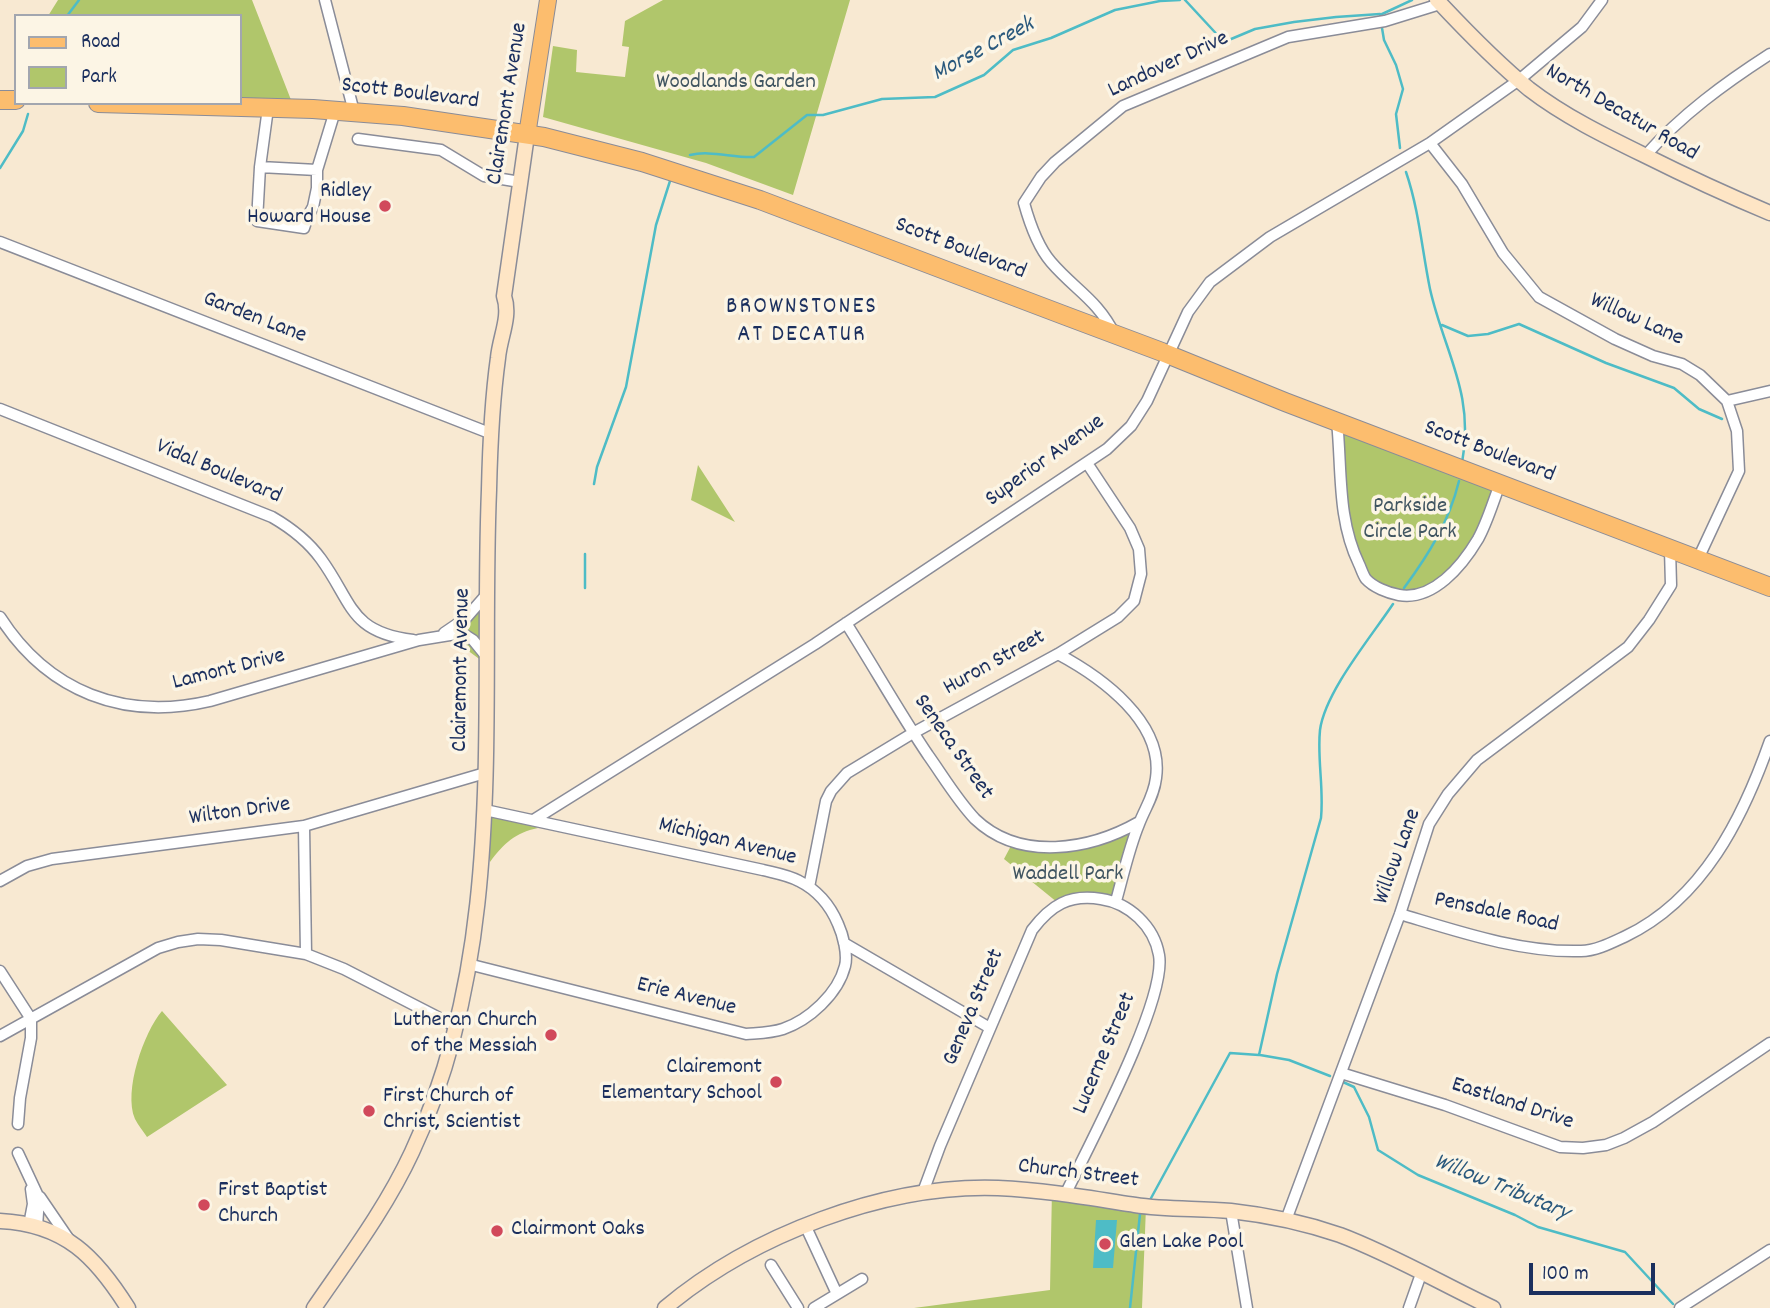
<!DOCTYPE html>
<html>
<head>
<meta charset="utf-8">
<style>
	body { margin:0 }
	#map { position:relative; width:1770px; height:1308px; overflow:hidden; background:#f8e9d2; font-family:Dekko,sans-serif }
	canvas { display:block }
	.legend { position:absolute; left:14px; top:14px; width:228px; height:91px; box-sizing:border-box; background:#fcf5e5; border:2px solid #a2a6af; margin:0; padding:9px 12px; list-style:none; font-size:21px; color:#1b2f5e }
	.legend li { display:flex; align-items:center; gap:14px; height:35px }
	.legend b { width:35px; border:2px solid #a2a6af }
	.scale { position:absolute; left:1529px; top:1263px; width:126px; height:32px; box-sizing:border-box; border:4px solid #1b2f5e; border-top:0; padding-left:9px; font-size:21px; line-height:24px; white-space:nowrap; color:#1b2f5e; -webkit-text-stroke:5px #fcf5e5; paint-order:stroke }
</style>
</head>
<body>
<div id="map">
<canvas width="1770" height="1308"></canvas>
<ul class="legend">
<li><b style="height:9px;background:#fcbd6e"></b>Road</li>
<li><b style="height:19px;background:#b0c66b"></b>Park</li>
</ul>
<div class="scale">100 m</div>
</div>
<script>
const c = document.querySelector('canvas').getContext('2d');
c.lineJoin = 'round';
function paint(path, color) {
  c.fillStyle = color;
  c.fill(path, 'evenodd');
}
function stroke(path, color, width, dash) {
  c.strokeStyle = color;
  c.lineWidth = width;
  c.lineCap = dash ? 'butt' : 'round';
  c.setLineDash(dash || []);
  c.stroke(path);
}
function write(font, color, halo, rows, align = 'center') {
  c.font = font + ' Dekko,sans-serif';
  c.lineWidth = 7;
  c.setLineDash([]);
  c.textBaseline = 'middle';
  c.strokeStyle = halo;
  c.fillStyle = color;
  for (const [text, x, y, turn = 0] of rows) {
    c.save();
    c.translate(x, y);
    c.rotate((+turn || 0) * Math.PI / 180);
    c.textAlign = isNaN(turn) ? turn : align;
    if (halo) c.strokeText(text, 0, 0);
    c.fillText(text, 0, 0);
    c.restore();
  }
}
const green = new Path2D(`
	M58 0H252L293 105H22L23 103H240V16H48Z
	M663 0H850L793 195 706 163 543 117 553 46 577 50 576 72 625 77 629 47 622 46 625 21Z
	M1340 427 1501 494C1484 522 1463 565 1435 583 1426 588 1413 590 1403 594L1371 580 1348 528Z
	M698 465 735 522 691 500Z
	M481 602 486 664 455 641 432 638Z
	M485 809 538 828C515 833 504 843 490 862Z
	M1133 830 1114 898 1094 897 1063 907 1004 859 1013 842 1032 851Z
	M162 1011 227 1085 147 1137C143 1131 138 1125 135 1119 123 1091 144 1032 162 1011Z
	M1052 1190 1146 1207 1142 1308H914L1050 1290Z`);
const water = new Path2D(`
	M1096 1220H1117L1113 1268H1093Z`);
const stream = new Path2D(`
	M1185 0 1224 42 1255 29 1294 22 1336 17 1380 14
	M1380 15 1412 0
	M67 16 79 0
	M1382 28 1384 40 1396 65 1403 89 1396 114 1400 148
	M690 155C710 150 733 158 754 157L807 115H823L882 99 935 97 984 75 1013 50 1051 38 1115 10 1160 1 1180 0
	M0 168 23 131 28 114
	M1406 172C1419 210 1422 250 1430 289 1444 352 1475 393 1462 463
	M1442 325 1468 336 1488 334 1519 324 1606 363 1674 388 1699 409 1722 419
	M594 484 597 467 626 387 656 225 670 181
	M585 588V554
	M1404 588C1429 554 1449 522 1459 481
	M1260 1055 1289 1060 1330 1076
	M1343 1082 1354 1087 1369 1117 1378 1150 1418 1175 1515 1215 1538 1227 1625 1252 1673 1304
	M1150 1200 1230 1053 1259 1055 1277 974 1321 818C1324 788 1317 759 1320 730 1325 692 1371 637 1393 604
	M1130 1308 1140 1214 1142 1211`);
const minor = new Path2D(`
	M325 0 354 112
	M268 108 260 167 257 221 304 228 308 216 313 207 317 188V170L335 111
	M358 139 441 150 484 176 520 182
	M1430 143 1462 184 1503 253 1539 297 1615 339 1653 356 1682 364 1700 375 1727 401 1737 431 1739 471 1698 559
	M1645 156C1681 115 1725 83 1770 54
	M260 167 317 170
	M0 242 492 434
	M1115 335C1097 299 1075 290 1051 262 1038 247 1029 221 1024 203L1041 177 1055 162 1123 106 1288 37 1385 21 1440 4
	M1727 401 1770 391
	M0 409 272 517C291 528 308 541 321 559 353 603 349 632 413 640
	M1337 421C1342 469 1337 519 1359 564 1361 568 1363 575 1366 579 1373 587 1388 593 1399 595 1433 601 1462 566 1478 539 1487 523 1493 502 1500 484
	M0 617C48 692 124 721 210 701L419 640 456 634 465 635 473 640 486 656
	M846 623C874 667 899 712 928 755 943 776 957 800 975 819 1020 862 1090 850 1139 822
	M444 633 466 618 487 594
	M1058 654C1101 677 1164 722 1156 778 1154 796 1145 808 1139 824 1129 848 1123 876 1116 901
	M535 819 815 644 1107 449 1131 426 1147 401 1188 312 1210 282 1270 237 1430 143 1519 80 1582 27 1602 0
	M304 826 306 954
	M0 881 27 866 52 859 304 826 485 773
	M809 887 826 801 831 791 847 773 913 733 1058 654 1118 617 1134 601 1141 574 1139 549 1130 528 1087 463
	M1400 914C1457 931 1521 953 1581 951 1596 951 1613 942 1626 936 1703 899 1743 818 1770 741
	M844 943 990 1028
	M468 964 746 1034C758 1033 771 1033 783 1029 809 1020 838 994 845 966 848 954 843 935 838 924 830 905 817 890 799 881 788 875 775 873 763 870L485 810
	M0 971 31 1019V1038L20 1098 18 1124
	M0 1036 158 948 178 942 198 939 221 940 306 954 344 969 455 1026
	M1341 1073 1445 1105 1560 1147 1583 1148 1606 1145 1624 1138 1653 1122 1770 1043
	M18 1153 39 1198 37 1227
	M923 1192 940 1146 1032 930C1051 905 1069 894 1101 899 1129 903 1154 926 1159 955 1167 1000 1088 1147 1066 1193
	M40 1197 68 1238
	M1231 1211 1247 1308
	M1286 1220 1400 914 1429 824 1448 794 1477 760 1628 647 1649 620 1671 585 1670 549
	M29 1225 33 1204 31 1189
	M806 1227 837 1294
	M771 1265 798 1308
	M814 1308 862 1279
	M1409 1308 1421 1274
	M1680 1308 1770 1250`);
const secondary = new Path2D(`
	M1437 0C1466 31 1496 62 1529 89 1564 116 1605 136 1644 155 1686 176 1727 195 1770 213
	M0 1221C65 1224 96 1257 128 1308
	M314 1308C349 1257 386 1208 412 1152 509 946 480 710 489 490 490 446 492 401 498 358 500 336 511 317 504 296L527 135
	M665 1308C752 1235 885 1184 998 1188 1045 1190 1090 1198 1135 1205 1167 1210 1199 1208 1231 1211 1267 1215 1305 1223 1340 1235 1391 1254 1444 1285 1493 1308`);
const primary = new Path2D(`
	M527 135 548 0`);
const trunk = new Path2D(`
	M0 100H16
	M98 103 313 109 403 116 544 137 642 162 760 200 1066 316 1162 352 1285 402 1770 587`);
const markers = [
	[385,206,7,"#d1495b"],
	[551,1035,7,"#d1495b"],
	[776,1082,7,"#d1495b"],
	[369,1111,7,"#d1495b"],
	[204,1205,7,"#d1495b"],
	[497,1231,7,"#d1495b"],
	[1105,1244,7,"#d1495b"]
];
const streetNames = [
	["Landover Drive",1169,66,-25],
	["Scott Boulevard",410,95,7],
	["Clairemont Avenue",509,104,-81],
	["North Decatur Road",1621,114,30],
	["Scott Boulevard",960,250,21],
	["Garden Lane",254,319,21],
	["Willow Lane",1636,321,24],
	["Scott Boulevard",1489,453,21],
	["Superior Avenue",1046,462,-36],
	["Vidal Boulevard",218,473,23],
	["Huron Street",995,664,-29],
	["Clairemont Avenue",463,670,-89],
	["Lamont Drive",229,671,-14],
	["Seneca Street",952,748,55],
	["Wilton Drive",240,813,-8],
	["Michigan Avenue",727,843,14],
	["Willow Lane",1399,857,-70],
	["Pensdale Road",1496,914,12],
	["Erie Avenue",686,998,14],
	["Geneva Street",975,1008,-67],
	["Lucerne Street",1106,1054,-67],
	["Eastland Drive",1512,1105,18],
	["Church Street",1078,1175,7]
];
const parkNames = [
	["Woodlands Garden",736,84],
	["Parkside",1410,508],
	["Circle Park",1410,534],
	["Waddell Park",1068,876]
];
const poiNames = [
	["Ridley",371,193,"right"],
	["Howard House",371,219,"right"],
	["Lutheran Church",537,1022,"right"],
	["of the Messiah",537,1048,"right"],
	["Clairemont",762,1069,"right"],
	["Elementary School",762,1095,"right"],
	["First Church of",383,1098],
	["Christ, Scientist",383,1124],
	["First Baptist",218,1192],
	["Church",218,1218],
	["Clairmont Oaks",511,1231],
	["Glen Lake Pool",1119,1244]
];
const waterNames = [
	["Morse Creek",984,51,-28],
	["Willow Tributary",1501,1189,22]
];
const neighbourhoodNames = [
	["BROWNSTONES",802,309],
	["AT DECATUR",802,337]
];
paint(green, '#b0c66b');
paint(water, '#4ebcc6');
stroke(stream, '#4ebcc6', 2.5);
stroke(minor, '#8a8c98', 13);
stroke(secondary, '#8a8c98', 17);
stroke(primary, '#8a8c98', 18);
stroke(trunk, '#8a8c98', 20);
stroke(minor, '#fff', 10);
stroke(secondary, '#fee5c5', 14);
stroke(primary, '#fcbd6e', 16);
stroke(trunk, '#fcbd6e', 18);
for (const [x, y, r, color] of markers) {
  const dot = new Path2D();
  dot.arc(x, y, r, 0, 2 * Math.PI);
  c.fillStyle = color;
  c.fill(dot);
  stroke(dot, '#fcf5e5', 2.5);
}
write('23px', '#1b2f5e', '#fcf5e5', streetNames);
write('23px', '#405561', '#fcf5e5', parkNames);
write('23px', '#1b2f5e', '#fcf5e5', poiNames, 'left');
write('italic 24px', '#2a597d', '#fcf5e5', waterNames);
c.letterSpacing = '2px';
write('24px', '#1b2f5e', '#fcf5e5', neighbourhoodNames);
c.letterSpacing = '0px';
</script>
</body>
</html>
